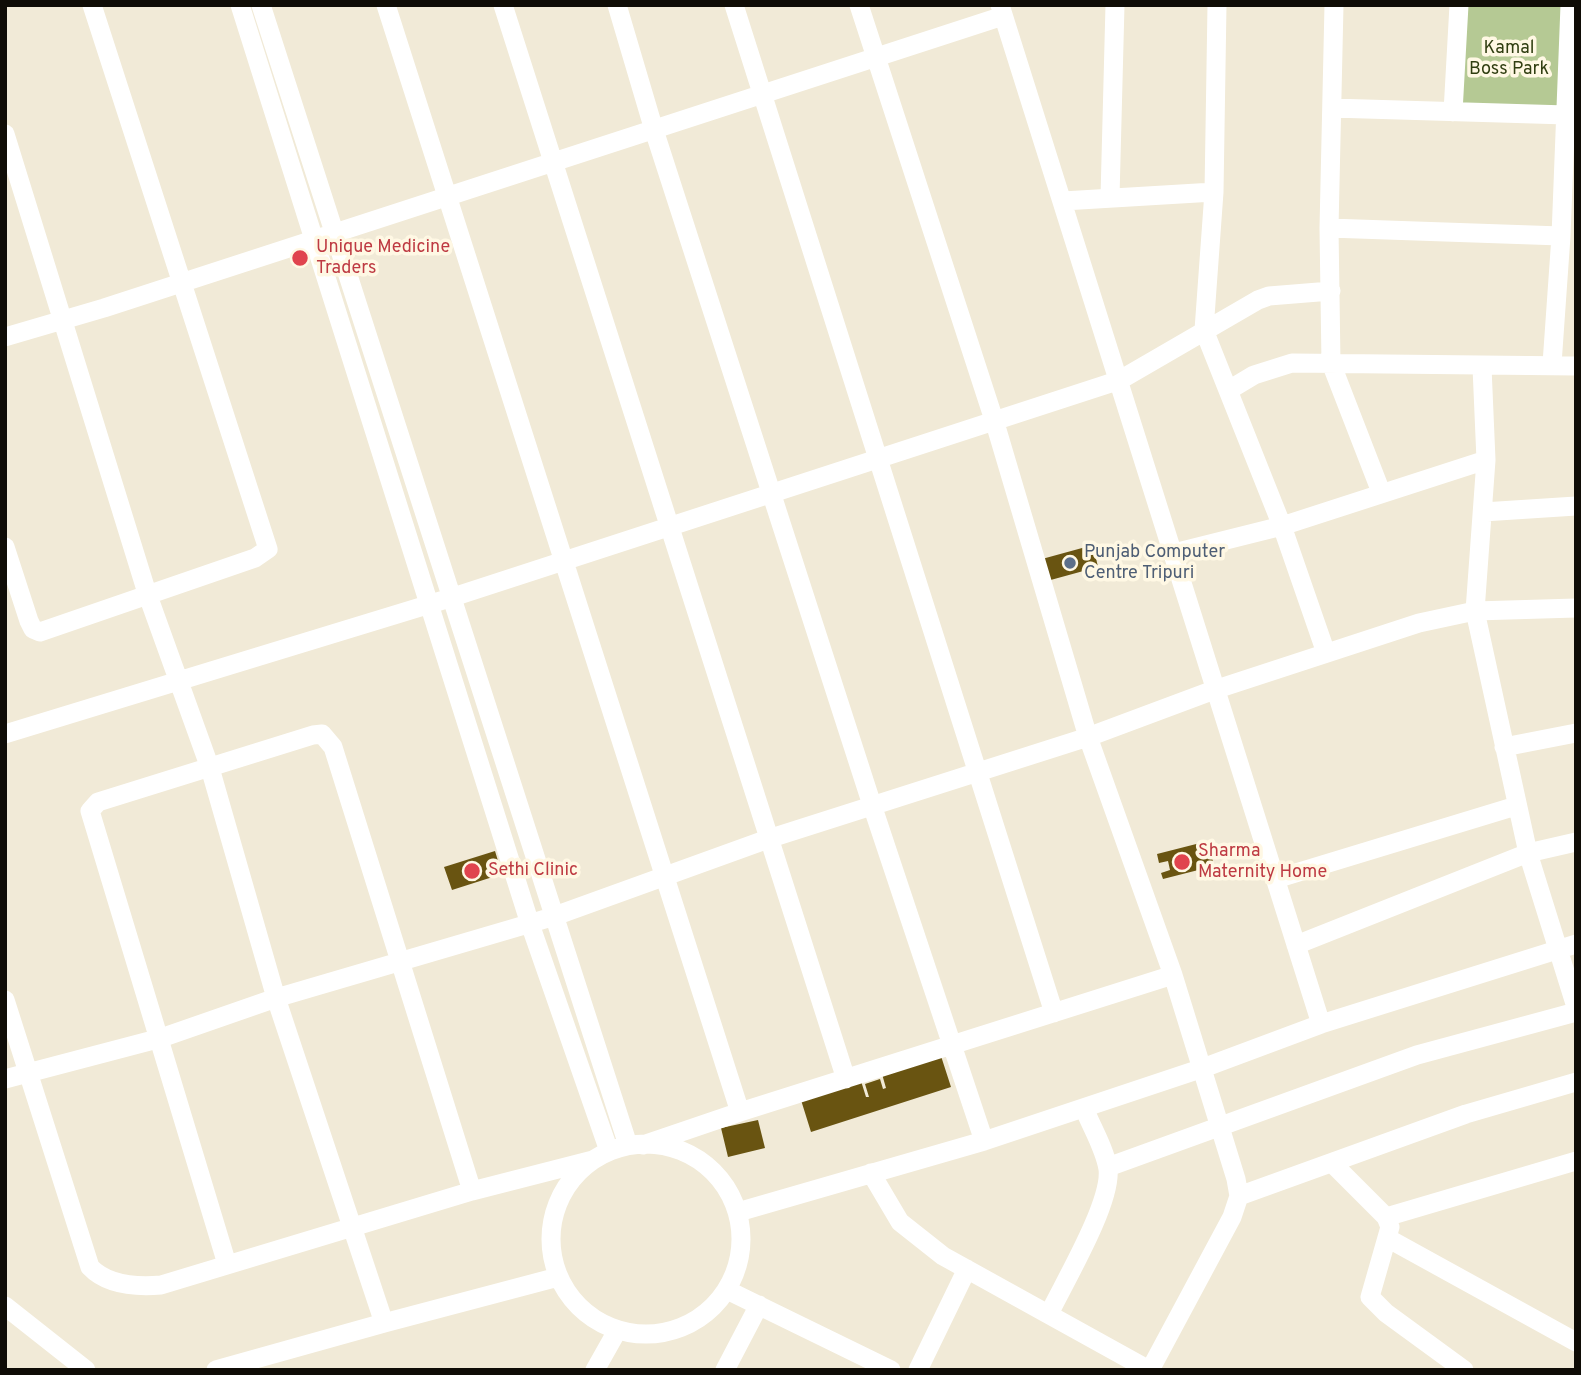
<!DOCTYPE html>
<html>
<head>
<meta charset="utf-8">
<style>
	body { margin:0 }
	#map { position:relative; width:1581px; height:1375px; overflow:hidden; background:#f1ead7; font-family:Overpass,sans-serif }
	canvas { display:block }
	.frame { position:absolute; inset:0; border:7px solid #0f0c06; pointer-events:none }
</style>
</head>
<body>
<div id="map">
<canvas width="1581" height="1375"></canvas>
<div class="frame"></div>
</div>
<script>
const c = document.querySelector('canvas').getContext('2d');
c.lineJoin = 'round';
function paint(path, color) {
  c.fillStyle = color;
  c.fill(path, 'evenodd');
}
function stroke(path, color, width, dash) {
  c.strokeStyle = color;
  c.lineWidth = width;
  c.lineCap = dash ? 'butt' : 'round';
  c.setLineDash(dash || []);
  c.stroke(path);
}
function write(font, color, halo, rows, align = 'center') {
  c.font = font + ' Overpass,sans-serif';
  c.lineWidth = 7;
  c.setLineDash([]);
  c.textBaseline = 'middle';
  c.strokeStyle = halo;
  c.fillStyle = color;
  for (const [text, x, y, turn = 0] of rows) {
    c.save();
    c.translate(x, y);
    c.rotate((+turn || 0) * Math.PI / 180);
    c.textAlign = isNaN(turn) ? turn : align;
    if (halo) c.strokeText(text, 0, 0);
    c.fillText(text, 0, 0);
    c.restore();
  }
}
const green = new Path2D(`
	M1454 5H1570L1567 115 1453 112Z`);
const building = new Path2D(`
	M1093 545 1098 567 1047 581 1042 559Z
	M1208 841 1214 866 1163 879 1161 873 1170 870 1168 861 1159 863 1157 854Z
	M495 851 502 874 452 890 444 867Z
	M941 1056 951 1087 811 1132 801 1100 861 1081 866 1097H869L865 1084 880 1079 883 1089 886 1088 882 1074Z
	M758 1120 765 1148 728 1157 721 1128Z`);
const minor = new Path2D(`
	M240 5 530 924 609 1151
	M261 5 628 1145
	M386 5 740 1112 643 1145
	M503 5 846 1079
	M617 5 654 130 873 808 984 1141
	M734 5 1054 1013
	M859 5 995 423 1088 737 1173 975 1236 1179 1239 1196 1232 1217 1150 1370
	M1217 5 1214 192 1204 330 1282 526 1326 653
	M1334 5 1329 228 1331 363 1381 492
	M1332 108 1567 115
	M1453 112 1459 5
	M5 134 147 593 210 768 276 998 384 1323 558 1277
	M1110 197 1115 5
	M1063 201 1214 192
	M1329 228 1561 236
	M5 337 104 308 1003 16
	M1552 364 1561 236 1570 5
	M1482 367 1486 460 1475 611 1528 853 1576 1007
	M1229 390 1254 375 1292 363 1576 366
	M1483 512 1576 506
	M5 547 29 621 33 629 40 632 255 558 268 549 92 5
	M1174 553 1282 526 1486 460
	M5 734 450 598 1120 380 1258 300 1269 296 1331 291
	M1504 747 1576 733
	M1276 879 1516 806
	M1296 945 1528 853 1576 842
	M5 1000 90 1267C108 1286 137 1287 161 1285L472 1191 593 1160
	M1321 1024 1576 944
	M5 1079 161 1038 276 998 552 917 768 839 1088 737 1214 690 1419 623 1475 611 1576 608
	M740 1112 1173 975
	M551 1239a95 95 0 1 1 190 0a95 95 0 1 1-190 0Z
	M1332 1163 1386 1217 1390 1227 1370 1297 1386 1313 1464 1370
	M1108 1167 1417 1055 1576 1012
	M871 1173 900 1222 943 1256 1149 1370
	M1239 1196 1466 1114 1576 1082
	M738 1212 984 1141 1203 1068 1321 1024 1000 5
	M1386 1217 1576 1161
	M1389 1239 1576 1342
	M227 1264 90 811 98 802 313 735 322 734 333 747 472 1191
	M727 1290 891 1370
	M5 1306 86 1370
	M1049 1314C1065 1281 1112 1202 1108 1169 1105 1149 1091 1126 1084 1108
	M216 1370 384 1323
	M595 1370 617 1331
	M725 1370 759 1305
	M918 1370 967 1269`);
const markers = [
	[300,258,9,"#e0444e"],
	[1070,563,7,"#5c6f8a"],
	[1182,862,9,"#e0444e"],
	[472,871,9,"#e0444e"]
];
const parkNames = [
	["Kamal",1509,49],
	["Boss Park",1509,70]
];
const healthNames = [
	["Unique Medicine",316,248],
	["Traders",316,269],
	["Sharma",1198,852],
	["Maternity Home",1198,873],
	["Sethi Clinic",488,871]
];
const serviceNames = [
	["Punjab Computer",1084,553],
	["Centre Tripuri",1084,574]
];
paint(green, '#b5c994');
paint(building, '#695411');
stroke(minor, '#fff', 19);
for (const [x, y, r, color] of markers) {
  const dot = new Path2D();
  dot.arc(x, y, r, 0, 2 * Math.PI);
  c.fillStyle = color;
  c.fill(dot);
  stroke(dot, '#fff8e4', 2.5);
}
write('18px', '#303e11', '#fff8e4', parkNames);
write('18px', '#be3a42', '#fff8e4', healthNames, 'left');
write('18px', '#4e5e75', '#fff8e4', serviceNames, 'left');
</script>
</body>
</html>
